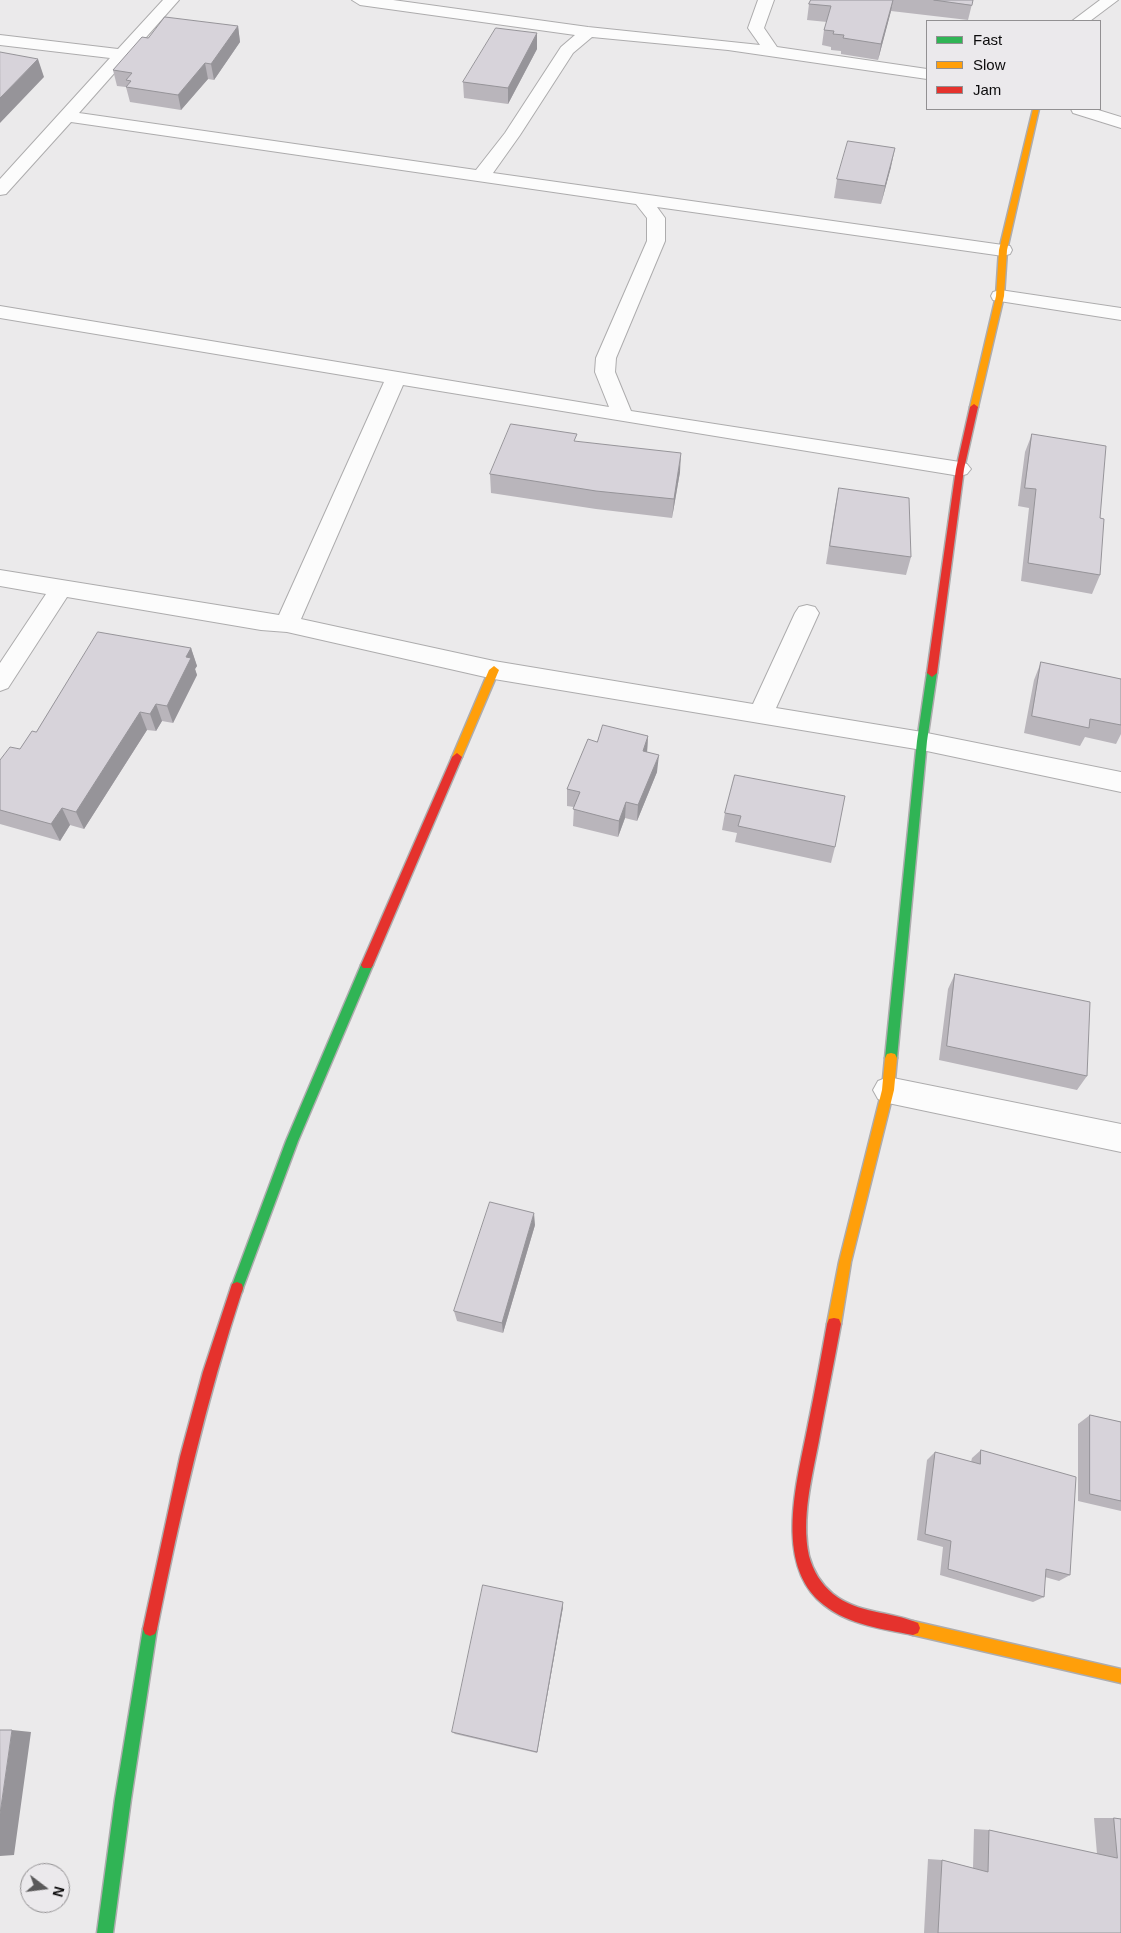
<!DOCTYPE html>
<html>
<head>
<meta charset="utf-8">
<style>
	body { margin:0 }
	#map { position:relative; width:1121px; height:1933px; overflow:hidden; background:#ebeaeb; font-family:Arial,sans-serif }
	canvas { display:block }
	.legend { position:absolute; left:926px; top:20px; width:175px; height:90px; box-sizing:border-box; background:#ebe9ec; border:1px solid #929092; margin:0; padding:6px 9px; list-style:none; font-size:15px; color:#0c0b0c }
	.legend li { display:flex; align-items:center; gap:10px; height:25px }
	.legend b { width:25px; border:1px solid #929092 }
	.north { position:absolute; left:20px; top:1863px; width:50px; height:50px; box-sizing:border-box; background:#ebe9ec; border:1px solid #929092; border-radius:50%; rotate:105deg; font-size:14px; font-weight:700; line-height:20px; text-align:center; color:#0c0b0c }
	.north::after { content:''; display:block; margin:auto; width:18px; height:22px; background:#5a595a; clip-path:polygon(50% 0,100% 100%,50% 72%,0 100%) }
</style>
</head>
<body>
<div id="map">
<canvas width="1121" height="1933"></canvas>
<ul class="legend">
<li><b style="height:6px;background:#30b455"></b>Fast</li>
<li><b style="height:6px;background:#ff9f0a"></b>Slow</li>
<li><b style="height:6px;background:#e5322d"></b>Jam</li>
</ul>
<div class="north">N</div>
</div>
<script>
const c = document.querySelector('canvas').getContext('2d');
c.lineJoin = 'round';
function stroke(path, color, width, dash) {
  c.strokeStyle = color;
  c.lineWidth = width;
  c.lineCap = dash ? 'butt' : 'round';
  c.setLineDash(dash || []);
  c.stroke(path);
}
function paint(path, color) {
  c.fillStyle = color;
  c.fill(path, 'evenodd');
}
const street = new Path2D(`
	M163 0H179L79 113 476 170 505 133 561 47 575 35 360 5 352 0H393L588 27 760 45 748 28 758 0H774L764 28 777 47 927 69V79L728 50 592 37 573 53 520 135 493 173 1010 246 1012 250 1010 254 1003 256 657 207 665 218V241L616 358 615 372 631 411 960 462 967 464 971 469 967 474 960 476 403 385 301 619 494 661 753 704 795 613 799 607 807 605 815 607 819 613 776 708 922 732 1121 772V792L922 750 494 679 287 632 261 630 67 597 8 688 0 691V663L46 594 0 586V570L279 615 384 382 0 318V306L609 407 595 372 596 358 647 241V218L636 204 71 122 6 194 0 195V179L110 58 0 45V35L118 49Z
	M1100 0H1118L1090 21H1072Z
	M1071 109H1095L1121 117V128L1073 113Z
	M1000 290 1121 308V320L993 300 991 296 993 292Z
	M888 1077 1121 1124V1152L888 1103 878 1099 873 1090 878 1081Z`);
const fast = new Path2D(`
	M932 669 937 673 927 741 897 1058 895 1062 891 1063 887 1062 885 1058 917 741 927 673Z
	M367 960 371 962 373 965 298 1141 243 1288 242 1292 237 1294 232 1292 231 1288 286 1141 361 965 363 962Z
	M150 1622 155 1624 157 1629 131 1799 113 1933H97L115 1799 143 1629 145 1624Z`);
const slow = new Path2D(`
	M1033 109H1039L1007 250 1004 296 978 407 974 410 970 407 996 296 999 250Z
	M494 666 499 670 462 757 457 761 453 760 452 757 489 670Z
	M891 1053 895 1054 897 1058 894 1090 851 1262 841 1324 839 1329 834 1330 829 1329 827 1324 839 1262 882 1090 885 1058 887 1054Z
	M913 1621 1121 1669V1683L913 1635 908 1633 906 1628 908 1623Z`);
const jam = new Path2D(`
	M974 404 978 407 964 469 937 673 932 677 927 673 956 469 970 407Z
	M457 753 462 757 373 965 371 968H363L361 965 452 757Z
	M237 1282 242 1284 243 1288C206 1400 180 1513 157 1629L155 1634 150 1636 145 1634 143 1629 180 1457 203 1372 232 1284Z
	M834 1318 839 1319 841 1324C834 1363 826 1401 819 1440 812 1477 801 1518 809 1556 813 1571 821 1584 833 1594 858 1614 890 1611 918 1623L920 1628 918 1633 913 1635C883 1629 849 1625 824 1605 772 1565 798 1478 808 1425 815 1391 821 1358 827 1324L829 1319Z`);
const wall = new Path2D(`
	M811 0H973L968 20 891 11 878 60 841 54V51L831 50V47L822 45 824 30 827 22 807 20 809 4Z
	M238 26 240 42 214 80 208 79 181 110 130 102 126 87 117 86 113 70 148 38Z
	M537 33V49L508 104 464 98 463 82Z
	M891 167 881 204 834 198 837 179Z
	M1032 434 1100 518V575L1092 594 1021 581 1029 508 1018 506 1025 452Z
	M577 442 680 472 672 518 596 509 491 493 490 474Z
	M839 488 911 557 906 575 826 564 835 507Z
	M191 648 197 666 195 669 197 675 173 723 162 721 156 731 147 730 84 829 70 825 60 841 0 824V760L20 749 36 732Z
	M1041 662 1121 679V734L1116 744 1085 737 1080 746 1024 733 1034 680Z
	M648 736 647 752 657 772 637 821 625 818 618 837 573 826 574 807 567 806V789L597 742Z
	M735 775 835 847 831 863 735 842 737 833 722 830 725 813Z
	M955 974 1087 1076 1077 1090 939 1060 948 989Z
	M535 1225 503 1333 457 1321 454 1311Z
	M1090 1415 1121 1422V1511L1078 1501V1424Z
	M981 1450 1070 1575 1059 1581 1045 1577 1044 1597 1033 1602 940 1575 943 1547 917 1540 927 1460 935 1452 971 1462 972 1458Z
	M563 1607 537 1753 455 1734 452 1732Z
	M1094 1818H1114L1121 1819V1933H924L928 1859 942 1860 973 1868 974 1829 989 1830 1097 1854Z`);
const shadedWall = new Path2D(`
	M893 0 891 11 878 60 881 44Z
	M238 26 240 42 214 80 211 64Z
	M537 33V49L508 104V88Z
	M38 59 44 77 0 123V98Z
	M205 63 208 79 181 110 178 95Z
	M895 148 891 167 881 204 885 186Z
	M681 453 680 472 672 518 674 499Z
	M191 648 197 666 195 669 197 675 173 723 167 706 186 657Z
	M156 704 162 721 156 731 150 714Z
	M140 712 147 730 84 829 76 812Z
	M648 736 647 753 643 751Z
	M659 755 657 772 637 821 638 805Z
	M626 802 625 818 618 837 619 821Z
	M62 808 70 825 60 841 51 824Z
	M534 1213 535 1225 503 1333 502 1323Z
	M563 1602V1607L537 1753V1752Z
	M12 1730 31 1732 14 1855 0 1856V1814Z`);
const building = new Path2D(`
	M811 0H893L881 44 843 38 844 35 833 34 834 31 824 30 831 6 809 4Z
	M934 0H973L972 5Z
	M165 17 238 26 211 64 205 63 178 95 126 87 131 81 126 80 132 73 113 70 142 37 148 38Z
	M496 28 537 33 508 88 463 82Z
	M0 52 38 59 0 98Z
	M848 141 895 148 885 186 837 179Z
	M511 424 577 434 574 441 681 453 674 499 596 491 490 474Z
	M1032 434 1106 446 1100 518 1104 519 1100 575 1028 563 1036 489 1025 488Z
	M839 488 909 498 911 557 830 546Z
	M98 632 191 648 186 657 191 658 167 706 156 704 150 714 140 712 76 812 62 808 51 824 0 810V760L10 747 20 749 32 731 36 732Z
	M1041 662 1121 679V725L1090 719 1089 728 1032 716Z
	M603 725 648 736 643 751 659 755 638 805 626 802 619 821 573 809 580 792 567 789 588 739 597 742Z
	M735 775 845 796 835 847 738 826 741 816 725 813Z
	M955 974 1090 1002 1087 1076 947 1046Z
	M490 1202 534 1213 502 1323 454 1311Z
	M1090 1415 1121 1422V1501L1090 1494Z
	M981 1450 1076 1477 1070 1575 1046 1569 1044 1597 948 1569 951 1541 925 1534 935 1452 980 1464Z
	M483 1585 563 1602 537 1752 452 1732Z
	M0 1730H12L0 1814Z
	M1114 1818 1121 1819V1933H938L942 1860 988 1872 989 1830 1117 1858Z`);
stroke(street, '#adacad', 2);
stroke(fast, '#adacad', 3);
stroke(slow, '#adacad', 3);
stroke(jam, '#adacad', 3);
paint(street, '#fcfcfc');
paint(fast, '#30b455');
paint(slow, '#ff9f0a');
paint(jam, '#e5322d');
paint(wall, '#b9b5bb');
paint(shadedWall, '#969499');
paint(building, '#d7d3da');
stroke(building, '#969499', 1);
</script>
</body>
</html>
